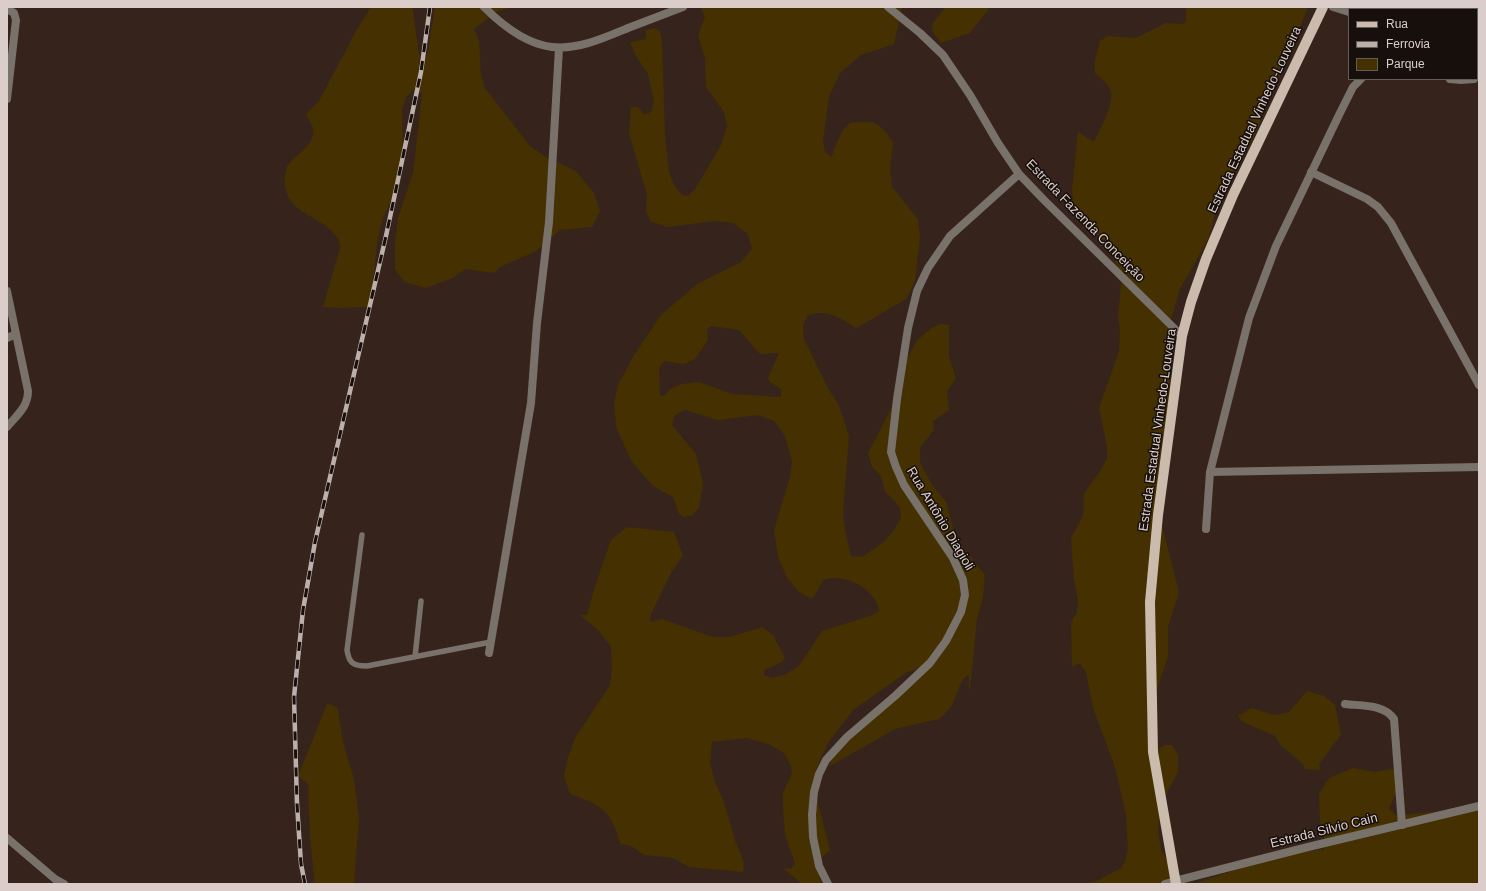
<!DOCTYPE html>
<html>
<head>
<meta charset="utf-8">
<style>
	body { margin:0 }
	#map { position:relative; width:1486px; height:891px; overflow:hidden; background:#36241c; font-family:Arial,sans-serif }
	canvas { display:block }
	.frame { position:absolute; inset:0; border:8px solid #dbceca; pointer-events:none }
	.legend { position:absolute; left:1348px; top:8px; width:130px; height:72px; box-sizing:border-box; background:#170f0c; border:1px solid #655b58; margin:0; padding:5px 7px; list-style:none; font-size:12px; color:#dbceca }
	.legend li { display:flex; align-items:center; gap:8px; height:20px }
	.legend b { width:20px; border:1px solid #655b58 }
</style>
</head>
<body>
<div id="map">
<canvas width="1486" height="891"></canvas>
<div class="frame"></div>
<ul class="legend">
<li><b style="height:5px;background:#cbbbad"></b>Rua</li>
<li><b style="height:5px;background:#bdafaa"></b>Ferrovia</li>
<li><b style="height:11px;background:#443000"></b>Parque</li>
</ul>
</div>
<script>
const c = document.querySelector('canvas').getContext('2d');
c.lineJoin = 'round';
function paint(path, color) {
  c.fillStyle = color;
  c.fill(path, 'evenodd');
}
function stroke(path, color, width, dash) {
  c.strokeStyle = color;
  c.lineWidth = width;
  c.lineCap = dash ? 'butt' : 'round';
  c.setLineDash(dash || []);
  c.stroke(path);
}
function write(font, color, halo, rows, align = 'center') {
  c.font = font + ' Arial,sans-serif';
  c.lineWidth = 3;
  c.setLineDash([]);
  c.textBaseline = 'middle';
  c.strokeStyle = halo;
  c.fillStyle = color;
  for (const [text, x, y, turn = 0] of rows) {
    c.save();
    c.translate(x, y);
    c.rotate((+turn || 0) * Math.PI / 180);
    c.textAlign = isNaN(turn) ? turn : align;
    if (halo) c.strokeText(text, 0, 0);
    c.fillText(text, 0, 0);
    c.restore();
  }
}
const green = new Path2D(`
	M371 7H411L413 10 420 62 427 56 435 7H513L496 12 474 29 479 41 481 75 485 88 530 146 546 157 576 171 594 193 600 211 592 227 560 230 536 251 500 267 494 273 465 269 453 278 426 288 404 282 395 269V244L398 218 413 173 422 94 415 88 407 96 402 110 403 151 400 177 395 193 383 218 378 237 370 307 338 308 323 307 340 248C340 245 339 241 338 239 325 216 289 216 285 186 284 181 285 170 288 165 296 154 316 145 313 128 312 124 308 119 306 114L319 101 356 31Z
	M702 7H902L894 44 861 55 840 73 829 97 823 142 825 152 831 157 842 131 850 123C875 120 878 121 893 142L890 168 892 187 918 219 920 238 915 281 906 299 855 329V327C838 317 828 309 808 315L803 325 804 339 827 386 839 406 849 436 843 513 845 530 851 556 862 557 884 542 895 529 901 517 900 508 885 491 881 476 872 467 868 453 898 395 907 359 917 340 933 327 941 324 949 325V356L956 378 947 392 949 410 933 421 934 430 920 448V462L932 485 946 502 956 539 985 575 983 597 977 619 970 690 969 688V676H966L961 683 951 707 939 719 895 729 830 766 832 758 842 744 922 667 907 672 853 710 828 743 816 769 814 787 830 850 820 859 819 876 822 884H802L783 868 791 869 795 863 785 835 783 807V793L792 773 791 766 784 753 771 745 747 738 712 742 710 763 715 782 724 802 735 840 744 863 743 872 689 867 673 858 644 855 631 846 622 844 621 846C612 811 602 805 570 794L564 776 568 757 575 738 610 685 612 666 611 647 598 630 580 615H587L595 586 611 540 627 527 674 532 683 555 670 575 651 614 650 622 662 619 713 637H730L762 627 773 635 785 658 782 662 764 670V675L771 678 784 675 799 666 822 631 870 616 879 611C876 592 857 581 839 578 834 577 828 579 823 580L814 597 810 598 799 592 787 578 778 557 774 530 790 477 792 461 785 436 774 421 758 415 718 420 685 410 675 415 672 425 696 454 703 483 699 508 693 515 684 517 679 514 673 497 653 486 632 462 616 427 614 404 618 385 634 355 661 315 697 284 741 262 752 248 748 234 733 223 715 221 667 227 650 221 646 211 647 195 629 133 631 107H638L644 114H648L652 110 654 101 648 74 636 56 630 42 646 39V30L654 28 660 31 662 41 665 135 669 172 674 185 682 195 687 196 694 191 721 145 727 126 724 112 706 87 705 58 698 35 705 17 701 8ZM711 326 739 330 760 354 779 353 768 378 770 382 781 389V397L732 394 699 382 682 384 670 389 664 396 660 395 659 368 664 361 684 364 695 359 708 340 707 329Z
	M946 7H988V11L983 16 970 33 941 43 932 31 933 23Z
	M1186 7H1308L1283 70 1266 98 1261 120 1252 141 1222 190 1208 239 1180 289 1170 323 1169 425 1161 522 1179 592 1168 627V657L1158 685 1149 700 1147 711 1149 736 1158 750 1164 745H1172L1178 755V772L1160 806 1158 832 1161 850 1175 876 1186 882 1197 883 1269 858 1324 849 1326 845 1320 820 1319 794 1329 778 1353 768 1375 772 1391 769 1398 770 1399 785 1389 809 1397 816 1479 806V884H1081L1097 881 1121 868 1125 861 1128 849 1126 815 1115 767 1093 708 1086 672 1080 664H1077L1073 667 1072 665 1071 622 1077 612 1078 602 1074 579 1071 538 1083 516 1084 493 1099 473 1107 458V447L1099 408 1119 351 1120 328 1118 316 1122 276 1113 257 1100 237 1083 228 1074 209 1072 190 1078 132 1094 142C1099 132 1116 101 1110 89 1107 83 1100 78 1095 73V60L1100 41 1108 36 1136 38 1166 23 1183 24 1186 21Z
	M1307 691 1324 696 1335 705 1341 735 1319 764 1320 770 1305 769 1302 763 1281 746 1275 736 1241 721 1238 716 1252 708 1274 715 1289 712Z
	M327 704 333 705 338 709 343 742 354 779 359 819 354 884H315L310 838 308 784 298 776Z`);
const service = new Path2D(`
	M362 535 347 650C349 663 353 666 367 666L491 642
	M415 657 421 601`);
const minor = new Path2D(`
	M484 7C502 25 526 44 552 47 578 50 604 38 628 28 646 21 665 14 683 7
	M888 7 920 33 943 55 970 95 998 143 1019 174 1044 200 1182 336
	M1333 7 1349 12
	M1410 7 1415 9
	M7 9 14 13 16 20 7 99
	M1393 9 1394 7
	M1477 47 1479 50
	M1450 79 1461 80 1474 79
	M1311 172 1367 199 1378 207 1391 223 1479 385
	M7 291 28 391C28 407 17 415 7 427
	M7 338 16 334
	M1210 472 1479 467
	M1206 529 1210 472 1249 318 1276 246 1339 115 1353 87 1361 79
	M489 653 531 403 537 323 549 222 559 48
	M1345 704C1362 706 1384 704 1394 719L1402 825
	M7 838 55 879 64 884
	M828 884 819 866 813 837 812 815 814 792 819 774 826 760 847 737 895 696 930 663 946 641 961 612 965 595 963 580 953 558 904 485 896 467 891 452 897 399 908 328 917 291 928 268 950 236 1019 174
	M1165 884 1175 881`);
const tertiary = new Path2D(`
	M1175 881 1308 847 1479 806`);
const primary = new Path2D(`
	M1176 884 1153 752 1150 602 1158 515 1182 336 1191 302 1206 259 1233 195 1323 7`);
const rail = new Path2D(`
	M305 884 301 864 297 804 294 697 303 610 315 542 386 236 421 72 430 7`);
const streetNames = [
	["Estrada Estadual Vinhedo-Louveira",1255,120,-65],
	["Estrada Fazenda Conceição",1085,221,46],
	["Estrada Estadual Vinhedo-Louveira",1158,430,-82],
	["Rua Antônio Diagioli",940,519,59],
	["Estrada Silvio Cain",1324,831,-14]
];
paint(green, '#443000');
stroke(service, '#79726b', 5.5);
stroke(minor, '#79726b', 8);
stroke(tertiary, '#79726b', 8);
stroke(primary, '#cbbbad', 10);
stroke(rail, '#bdafaa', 4.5);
stroke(rail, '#170f0c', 3, [9]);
write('13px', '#dbceca', '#170f0c', streetNames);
</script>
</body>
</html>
